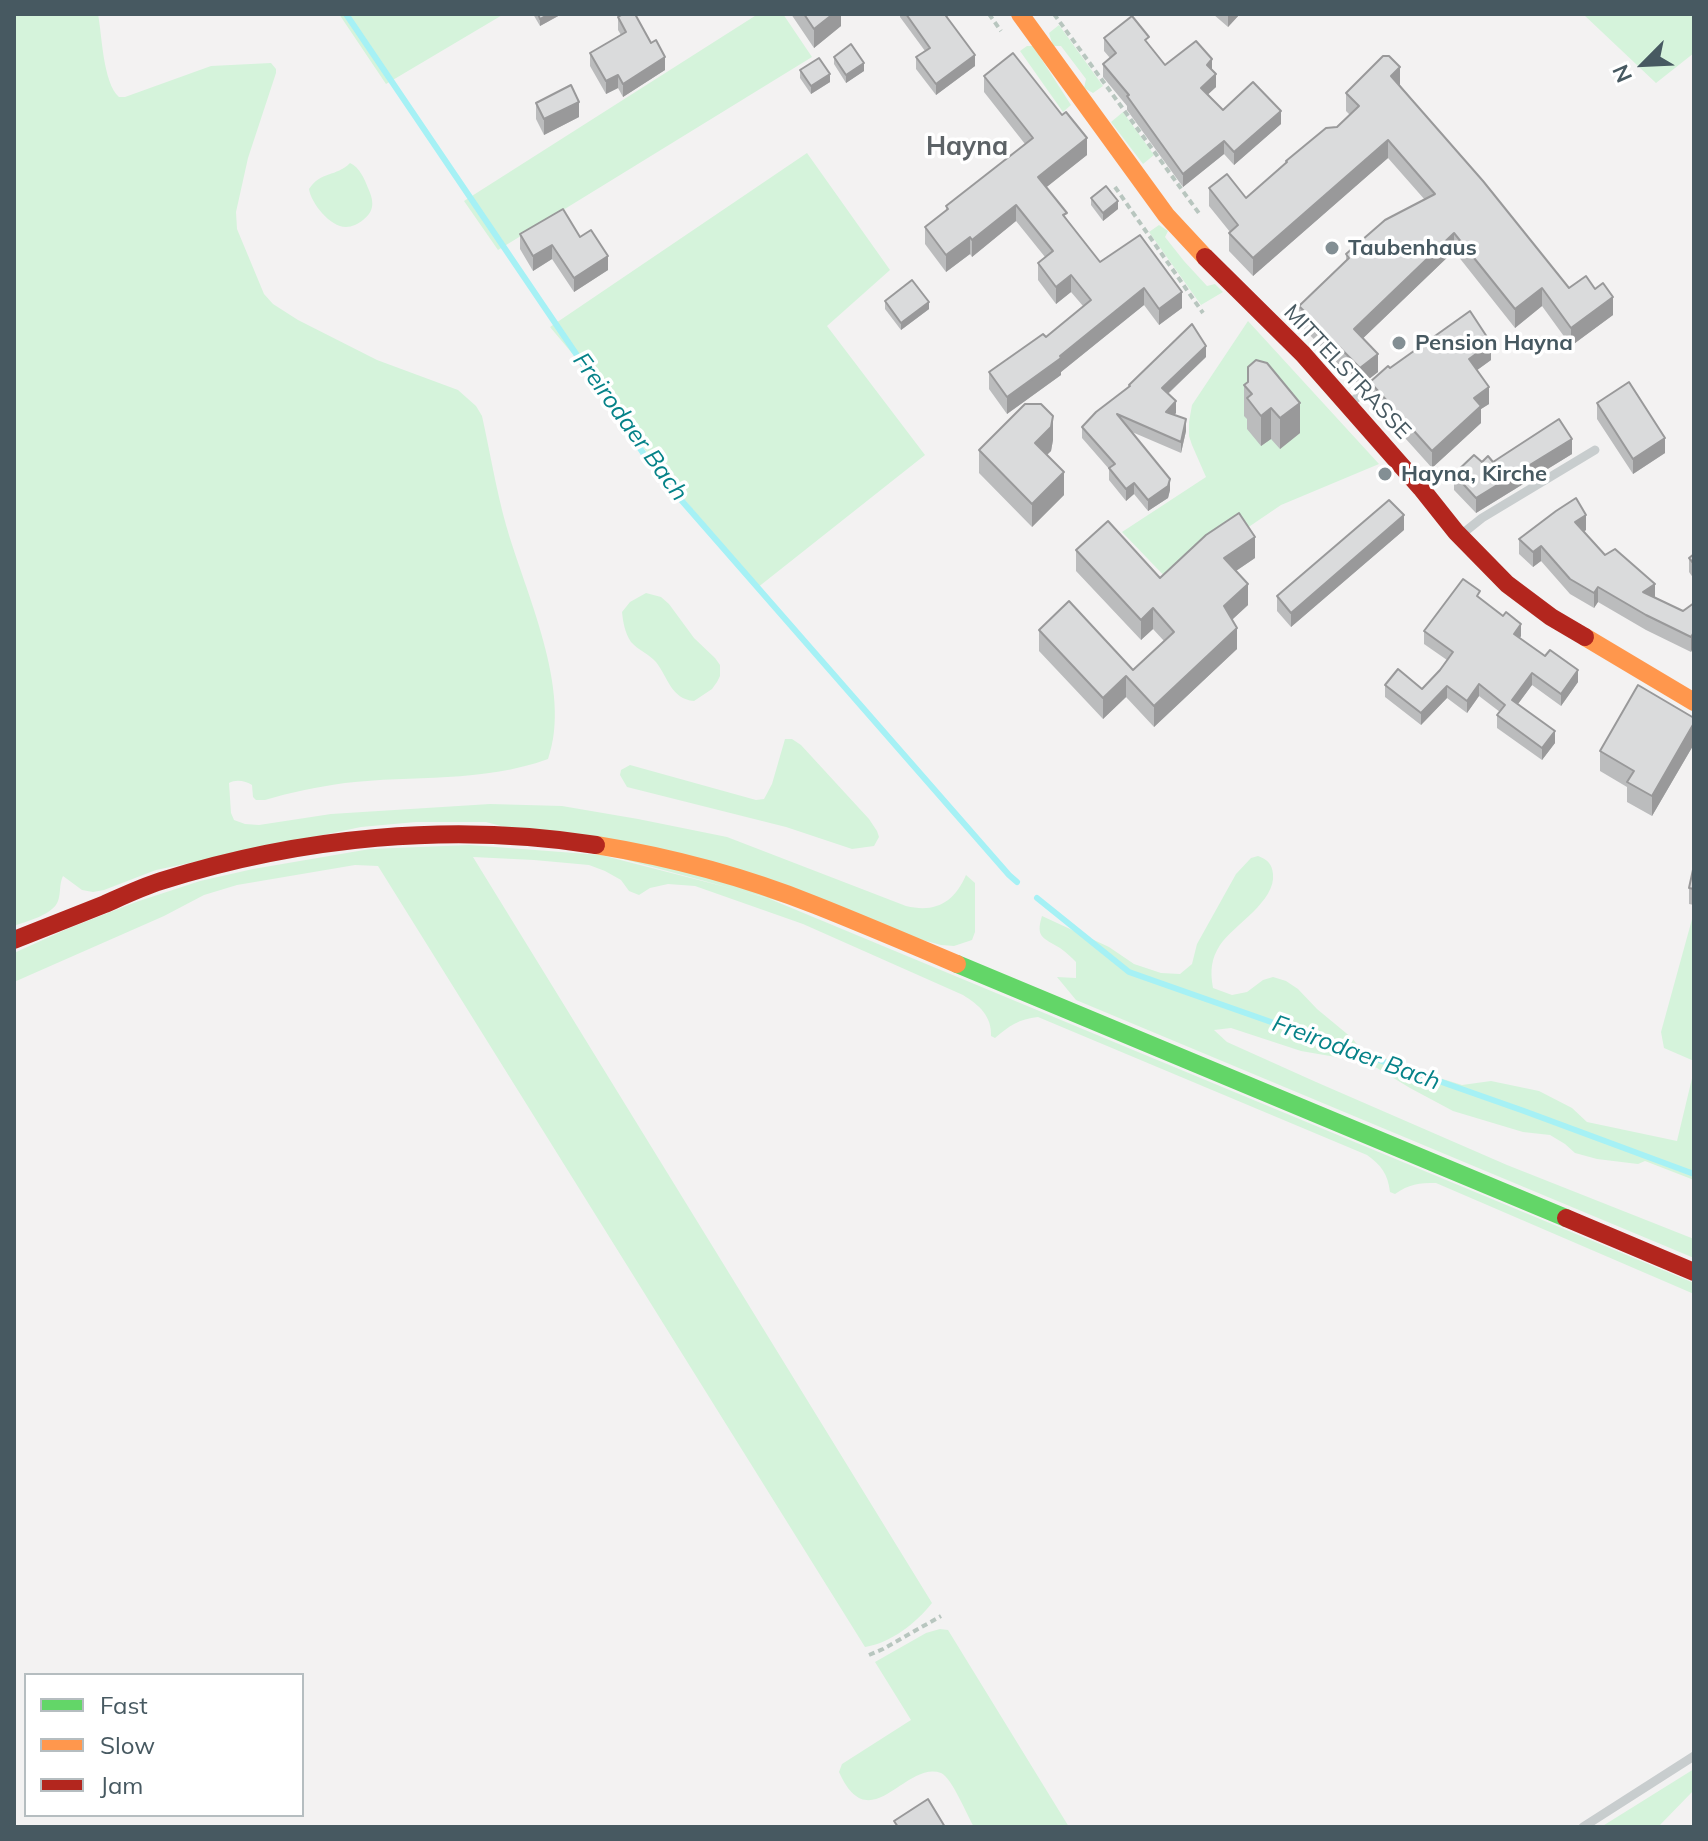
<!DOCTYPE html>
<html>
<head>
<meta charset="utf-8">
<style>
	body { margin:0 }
	#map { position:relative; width:1708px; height:1841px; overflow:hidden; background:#f3f2f2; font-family:Mulish,sans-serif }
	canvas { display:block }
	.frame { position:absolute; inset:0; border:16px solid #475961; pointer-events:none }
	.legend { position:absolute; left:24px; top:1673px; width:280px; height:144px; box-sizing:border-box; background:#fff; border:2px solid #b5bdc0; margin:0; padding:10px 14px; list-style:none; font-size:24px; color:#475961 }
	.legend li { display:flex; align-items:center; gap:16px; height:40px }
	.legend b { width:40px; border:2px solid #b5bdc0 }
	.north { position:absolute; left:1604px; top:24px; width:80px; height:80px; -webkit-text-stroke:6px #fff; paint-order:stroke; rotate:246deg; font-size:22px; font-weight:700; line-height:32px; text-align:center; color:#475961 }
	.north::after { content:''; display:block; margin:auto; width:28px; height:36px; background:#475961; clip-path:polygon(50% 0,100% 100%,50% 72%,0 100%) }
</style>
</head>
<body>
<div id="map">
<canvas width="1708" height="1841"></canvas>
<div class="frame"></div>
<ul class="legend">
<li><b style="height:10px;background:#63d668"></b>Fast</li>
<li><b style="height:10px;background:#ff974d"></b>Slow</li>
<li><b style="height:10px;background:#b3261e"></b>Jam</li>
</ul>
<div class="north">N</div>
</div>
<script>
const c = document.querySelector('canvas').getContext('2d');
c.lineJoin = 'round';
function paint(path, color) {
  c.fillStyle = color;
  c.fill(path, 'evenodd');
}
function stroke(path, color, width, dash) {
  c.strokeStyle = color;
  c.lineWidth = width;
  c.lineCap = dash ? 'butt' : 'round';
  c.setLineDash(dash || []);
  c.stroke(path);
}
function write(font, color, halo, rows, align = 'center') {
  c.font = font + ' Mulish,sans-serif';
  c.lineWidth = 7;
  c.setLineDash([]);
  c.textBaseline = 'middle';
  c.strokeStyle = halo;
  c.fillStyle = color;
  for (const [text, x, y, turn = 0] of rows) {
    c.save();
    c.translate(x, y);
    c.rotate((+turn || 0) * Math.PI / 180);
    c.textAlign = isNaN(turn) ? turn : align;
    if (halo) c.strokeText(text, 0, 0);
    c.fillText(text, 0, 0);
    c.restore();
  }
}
const green = new Path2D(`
	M14 14H98C102 35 103 83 119 97H125L211 66 271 63 276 69V73L248 158 236 212 237 229 264 294 273 304 298 320 377 360 458 390 476 406 482 416C490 452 496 489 506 525 525 592 573 690 548 759 482 783 413 775 345 783 318 787 291 792 265 800H256L253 797 252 785C246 781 236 779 229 783L231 813 234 820 245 824 259 825 331 814 490 804 562 806 638 819 727 837 906 906C935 913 954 903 966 875L975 883V932L972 940 954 946 941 945 486 822H416L361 827 156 870 104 890 93 892 82 890 63 876C59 884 61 893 58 901 53 915 27 921 14 926Z
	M339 14H504L386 84Z
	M758 14H783L812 57 498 250 464 201Z
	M1583 14H1694V53L1656 83Z
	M1059 25 1103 86 1093 93 1084 88 1086 79 1061 46H1053L1049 33Z
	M1027 46H1033L1071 105 1063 112 1020 51Z
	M1123 112 1154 155 1143 164 1111 122Z
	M807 153 890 270 827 326 925 455 757 588 653 461 603 390 550 327Z
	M350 163C360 168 364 178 368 188 374 201 375 211 363 220 358 224 352 227 346 227 330 227 311 203 309 189 321 171 336 177 350 163Z
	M1159 225 1168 231 1165 237 1184 261 1207 286 1215 284 1223 292 1201 305 1149 232Z
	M1248 321 1379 464 1281 505 1203 558 1172 584 1122 532 1206 477 1192 445 1189 436V422L1192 405Z
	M646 593 661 597 669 604 694 638 715 658 720 665V676L717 682 712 689 694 701C671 699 668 677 656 662 649 654 638 650 631 642 625 633 623 622 622 612L630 602Z
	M785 739H792L801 745 869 819 877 831 879 837 874 846 852 849 786 827 627 787 620 775 621 770 630 765 756 800 764 799 772 784Z
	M469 845 601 855 765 897 1694 1283V1294L1436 1183C1419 1183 1409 1184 1395 1194L1390 1192C1388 1174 1381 1165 1367 1155L1038 1017C1019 1019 1009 1026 995 1038L991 1036C992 1016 979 1005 963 995L803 924 695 886 668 884 650 888 639 895 629 891 621 880 605 871 589 865 534 860 473 857 932 1603C916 1623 891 1643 865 1647L378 866 355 865 237 885 204 895 164 916 14 982V953L67 929 136 902 200 881 253 869 370 849Z
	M1258 856C1268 860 1272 864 1273 874 1276 901 1234 925 1220 945 1211 959 1210 971 1213 988L1232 995 1247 992 1263 980 1273 977 1286 981 1298 989 1317 1009 1352 1038 1360 1048 1414 1070 1462 1085 1491 1081 1539 1091 1572 1108 1587 1122 1677 1141 1694 1070V1180L1645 1161 1638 1164 1597 1159 1575 1153 1565 1144 1550 1135 1523 1132 1453 1111 1410 1088 1377 1068 1359 1061 1301 1051 1231 1028 1214 1030 1227 1042 1316 1082 1507 1165 1694 1239V1258L1076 1000 1057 977 1076 978V962C1071 957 1066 952 1060 948 1044 938 1035 938 1042 916L1109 947 1134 964 1161 973 1180 974 1192 964 1197 944 1236 874 1251 858Z
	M1694 912V1061L1664 1048 1661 1032Z
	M940 1629 948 1630 1069 1827H974C967 1815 952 1778 941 1773 905 1760 870 1841 839 1772L842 1764 911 1720 875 1662 926 1633Z
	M1694 1769V1790L1658 1827H1601Z`);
const stream = new Path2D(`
	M346 14 654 469 1009 875 1017 882
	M1037 898 1129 972 1524 1111 1694 1174`);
const path = new Path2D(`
	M989 14 1001 31
	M1054 14 1201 216
	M1115 187 1203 313
	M869 1655 883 1649 941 1616`);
const lane = new Path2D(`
	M1350 403 1380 380
	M1462 534 1482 518 1595 450
	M1583 1827 1694 1756`);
const fast = new Path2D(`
	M957 964 1566 1218`);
const slow = new Path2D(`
	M1020 14 1166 215 1205 257
	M1585 637 1694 702
	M596 845C670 857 745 877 815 905 863 924 910 944 957 964`);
const jam = new Path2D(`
	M1205 257 1303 354 1421 488 1456 532 1507 584 1551 617 1585 637
	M14 940C44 928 75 916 105 904 123 896 142 887 161 881 300 837 452 822 596 845
	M1566 1218 1694 1272`);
const wall = new Path2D(`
	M533 14H560V15L540 26Z
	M791 14H841V26L814 48Z
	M900 14H947L948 18 975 66 936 95 916 69V57L925 51 900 17Z
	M1213 14H1240L1228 27Z
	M618 17 665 70 623 97 618 88 606 94 590 66V53L621 35 618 30Z
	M1104 38 1149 45 1165 65 1212 70 1216 87 1208 94 1223 110 1281 124 1234 165 1224 154 1183 187 1127 110V106L1103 77V64L1110 58 1104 51Z
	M834 57 864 71 846 83 834 64Z
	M800 70 830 82 811 94 800 78Z
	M984 76 1087 155 1046 187 1067 219 1100 262 1182 308 1159 325 1144 305 1061 372V375L1007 414 989 389V372L1046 337 1083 306 1071 292 1056 304 1038 280V263L1045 257 1016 221 972 257 970 254 946 272 925 244V227L946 211V206L1025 144 984 92Z
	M1400 85 1569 288 1613 315 1571 346 1542 306 1515 328 1454 251 1363 338 1378 372 1360 386 1299 324V306L1346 260V254L1425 200 1388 158 1253 276 1229 251V233L1230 232 1209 206V188L1246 198 1286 163V161L1337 127 1350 115 1346 111V93Z
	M536 103 579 117 544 135 536 119Z
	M1091 198 1118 209 1103 221 1091 205Z
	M520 234 580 237 608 270 574 292 552 259 533 271 520 249Z
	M885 301 929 309 901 330 885 309Z
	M1206 357 1168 394 1176 413 1174 415 1186 431 1181 453 1132 432 1170 490 1168 498 1148 511 1134 494 1126 501 1109 480V469L1082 438V427L1129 387V385Z
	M1491 360 1477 370 1489 404 1481 409V423L1432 468 1370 399V382L1390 368Z
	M1244 385 1300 433 1280 449 1271 439 1261 446 1247 429V419L1244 416Z
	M1597 403 1665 453 1633 474 1597 419Z
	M1053 440 1051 451 1047 455 1064 495 1032 527 979 473V450Z
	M1572 454 1476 513 1454 490V474L1482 462Z
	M1404 530 1291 627 1277 611V596Z
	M1586 530 1584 532 1605 555 1655 597 1683 611 1694 603V647L1691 652 1646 630 1598 602 1594 608 1570 594 1541 561 1533 567 1519 554V539Z
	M1076 550 1160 578 1255 558 1236 571 1248 605 1232 620 1237 649 1154 727 1126 697 1103 719 1039 651V630L1133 670 1164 641 1153 629 1141 640 1076 571Z
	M1694 554V579L1689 572V558Z
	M1480 598 1521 636 1520 638 1578 682 1561 706 1532 685 1518 704 1555 743 1542 760 1497 728V715L1500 712 1479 696 1467 713 1447 698 1421 725 1385 697V685L1422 689 1440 670 1447 660 1424 644V631Z
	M1694 718V744L1652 816 1627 802V787L1600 771V751Z
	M1694 865V905L1689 904V888Z`);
const shadedWall = new Path2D(`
	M549 14H560V15L540 26V19Z
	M833 14H841V26L814 48V29Z
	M1228 14H1240L1228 27Z
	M975 55V66L936 95V84Z
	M665 57V70L623 97V84Z
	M1212 59V72L1207 65Z
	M864 63V71L846 83V75Z
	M1400 67V85L1391 94V76Z
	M830 74V82L811 94V86Z
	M1216 74V87L1201 101V88Z
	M618 75V88L606 94V81Z
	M579 102V117L544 135V119Z
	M1281 111V124L1234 165V152Z
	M1087 138V155L1038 194V177Z
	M1388 140V158L1253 276V258Z
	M1224 141V154L1183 187V174Z
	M1118 201V209L1103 221V213Z
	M1016 205V221L972 257V240Z
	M1454 233V251L1354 347V329Z
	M970 237V254L946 272V255Z
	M552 245V259L533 271V256Z
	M608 256V270L574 292V278Z
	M1071 275V292L1056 304V287Z
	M1144 288V305L1061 372V375L1007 414V397Z
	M1542 288V306L1515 328V309Z
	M1182 292V308L1159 325V309Z
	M1613 297V315L1571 346V328Z
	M929 302V309L901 330V323Z
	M1491 343V360L1469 376V359Z
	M1206 346V357L1162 399V388Z
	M1378 354V372L1360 386V368Z
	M1489 387V404L1481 409V423L1432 468V451L1474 398Z
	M1176 401V413L1166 424V412Z
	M1300 403V433L1280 449V418Z
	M1271 408V439L1261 446V416Z
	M1053 416V440L1051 451 1035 466V443Z
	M1186 419V431L1181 453V442Z
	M1665 438V453L1633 474V459Z
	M1572 439V454L1476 513V498Z
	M1064 472V495L1032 527V504Z
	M1170 479V490L1168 498 1148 511V500Z
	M1134 483V494L1126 501V489Z
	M1404 515V530L1291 627V613Z
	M1586 515V530L1575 537V522Z
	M1255 537V558L1224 579V558Z
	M1541 546V561L1533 567V552Z
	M1248 584V605L1224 627V606Z
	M1655 584V599L1643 592Z
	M1598 587V602L1594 608V593Z
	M1153 608V629L1141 640V620Z
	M1521 624V636L1514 646V634Z
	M1237 628V649L1154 727V706Z
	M1693 632V647L1691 652V637Z
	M1578 670V682L1561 706V694Z
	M1532 673V685L1512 712V700Z
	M1126 676V697L1103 719V698Z
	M1479 684V696L1467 713V701Z
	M1447 686V698L1421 725V713Z
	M1694 723V744L1652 816V796Z
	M1555 731V743L1542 760V748Z`);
const building = new Path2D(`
	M538 14H549L540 19Z
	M623 14H635L651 43 656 40 665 57 623 84 618 75 606 81 590 53 626 32 618 17Z
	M804 14H833L814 29Z
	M906 14H947L946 16 975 55 936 84 916 57 930 48Z
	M1132 16 1149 37 1145 40 1165 65 1196 41 1212 59 1207 65 1216 74 1201 88 1223 110 1253 82 1281 111 1234 152 1224 141 1183 174 1127 96 1129 95 1103 64 1116 53 1104 38Z
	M851 44 864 63 846 75 834 57Z
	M1013 53 1062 115 1066 112 1087 138 1038 177 1067 213 1063 215 1100 262 1140 235 1182 292 1159 309 1144 288 1060 356 1061 358 1007 397 989 372 1043 334 1046 337 1091 300 1071 275 1056 287 1038 263 1053 251 1016 205 972 240 970 237 946 255 925 227 948 209 946 206 1033 138 984 76Z
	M1383 56H1389L1400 67 1391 76 1483 181 1569 288 1586 276 1595 289 1603 283 1613 297 1571 328 1542 288 1515 309 1454 233 1354 329 1378 354 1360 368 1299 306 1349 258 1346 254 1385 220 1435 194 1388 140 1253 258 1229 233 1238 225 1209 188 1227 174 1246 198 1287 162 1286 161 1326 128 1337 127 1359 106 1346 93Z
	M819 58 830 74 811 86 800 70Z
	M571 85 579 102 544 119 536 103Z
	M1106 186 1118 201 1103 213 1091 198Z
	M563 209 580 237 591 230 608 256 574 278 552 245 533 256 520 234Z
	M912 280 929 302 901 323 885 301Z
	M1470 311 1491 343 1469 359 1489 387 1474 398 1481 406 1432 451 1370 382 1388 366 1390 368Z
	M1192 324 1206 346 1162 388 1176 401 1166 412 1186 419 1181 442 1117 414 1170 479 1168 486 1148 500 1134 483 1126 489 1109 468 1115 464 1082 427 1096 412 1130 386 1129 385Z
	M1256 360 1267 363 1300 403 1280 418 1271 408 1261 416 1247 398 1252 394 1244 385 1248 382V367Z
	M1629 382 1665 438 1633 459 1597 403Z
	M1025 404H1041L1053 416 1051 427 1035 443 1064 472 1032 504 979 450Z
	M1559 419 1572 439 1476 498 1454 474 1474 455 1482 462 1488 456 1493 462Z
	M1576 498 1586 515 1575 522 1605 555 1615 549 1655 584 1643 592 1683 611 1694 603V632L1691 637 1646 615 1598 587 1594 593 1570 579 1541 546 1533 552 1519 539 1556 511Z
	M1389 500 1404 515 1291 613 1277 596Z
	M1239 513 1255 537 1224 558 1248 584 1224 606 1237 628 1154 706 1126 676 1103 698 1039 630 1069 601 1133 670 1174 632 1153 608 1141 620 1076 550 1108 521 1160 578 1206 535Z
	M1694 554V564L1689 558Z
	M1463 579 1480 591 1477 596 1503 616 1506 612 1521 624 1514 634 1545 656 1550 650 1578 670 1561 694 1532 673 1512 700 1555 731 1542 748 1497 715 1505 705 1479 684 1467 701 1447 686 1421 713 1385 685 1398 669 1422 689 1440 670 1453 652 1424 631Z
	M1638 685 1694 718V723L1652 796 1627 782 1634 771 1600 751Z
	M1694 865V889L1689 888Z
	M928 1799 945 1827H898L894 1821Z`);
const markers = [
	[1332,248,8,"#838f94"],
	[1399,343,8,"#838f94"],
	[1385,474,8,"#838f94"]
];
const poiNames = [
	["Taubenhaus",1348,248],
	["Pension Hayna",1415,343],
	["Hayna, Kirche",1401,474]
];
const streetNames = [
	["MITTELSTRASSE",1347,372,47]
];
const waterNames = [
	["Freirodaer Bach",630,427,54],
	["Freirodaer Bach",1356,1053,20]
];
const quarterNames = [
	["Hayna",967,147]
];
paint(green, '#d5f3db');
stroke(stream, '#a6f1f5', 6);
stroke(path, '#b8c6bf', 4, [6, 4]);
stroke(lane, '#c8cdce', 9);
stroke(fast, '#63d668', 18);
stroke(slow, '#ff974d', 18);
stroke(jam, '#b3261e', 18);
paint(wall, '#bbbcbd');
paint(shadedWall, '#99999a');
paint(building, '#dadbdc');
stroke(building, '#99999a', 2);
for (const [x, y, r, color] of markers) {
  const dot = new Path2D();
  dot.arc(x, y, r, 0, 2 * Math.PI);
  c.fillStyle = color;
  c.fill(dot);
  stroke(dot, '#fff', 3);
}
write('bold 22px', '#475961', '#fff', poiNames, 'left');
write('22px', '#475961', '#fff', streetNames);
write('italic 24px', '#058288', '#fff', waterNames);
write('bold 26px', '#5d6367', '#fff', quarterNames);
</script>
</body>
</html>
